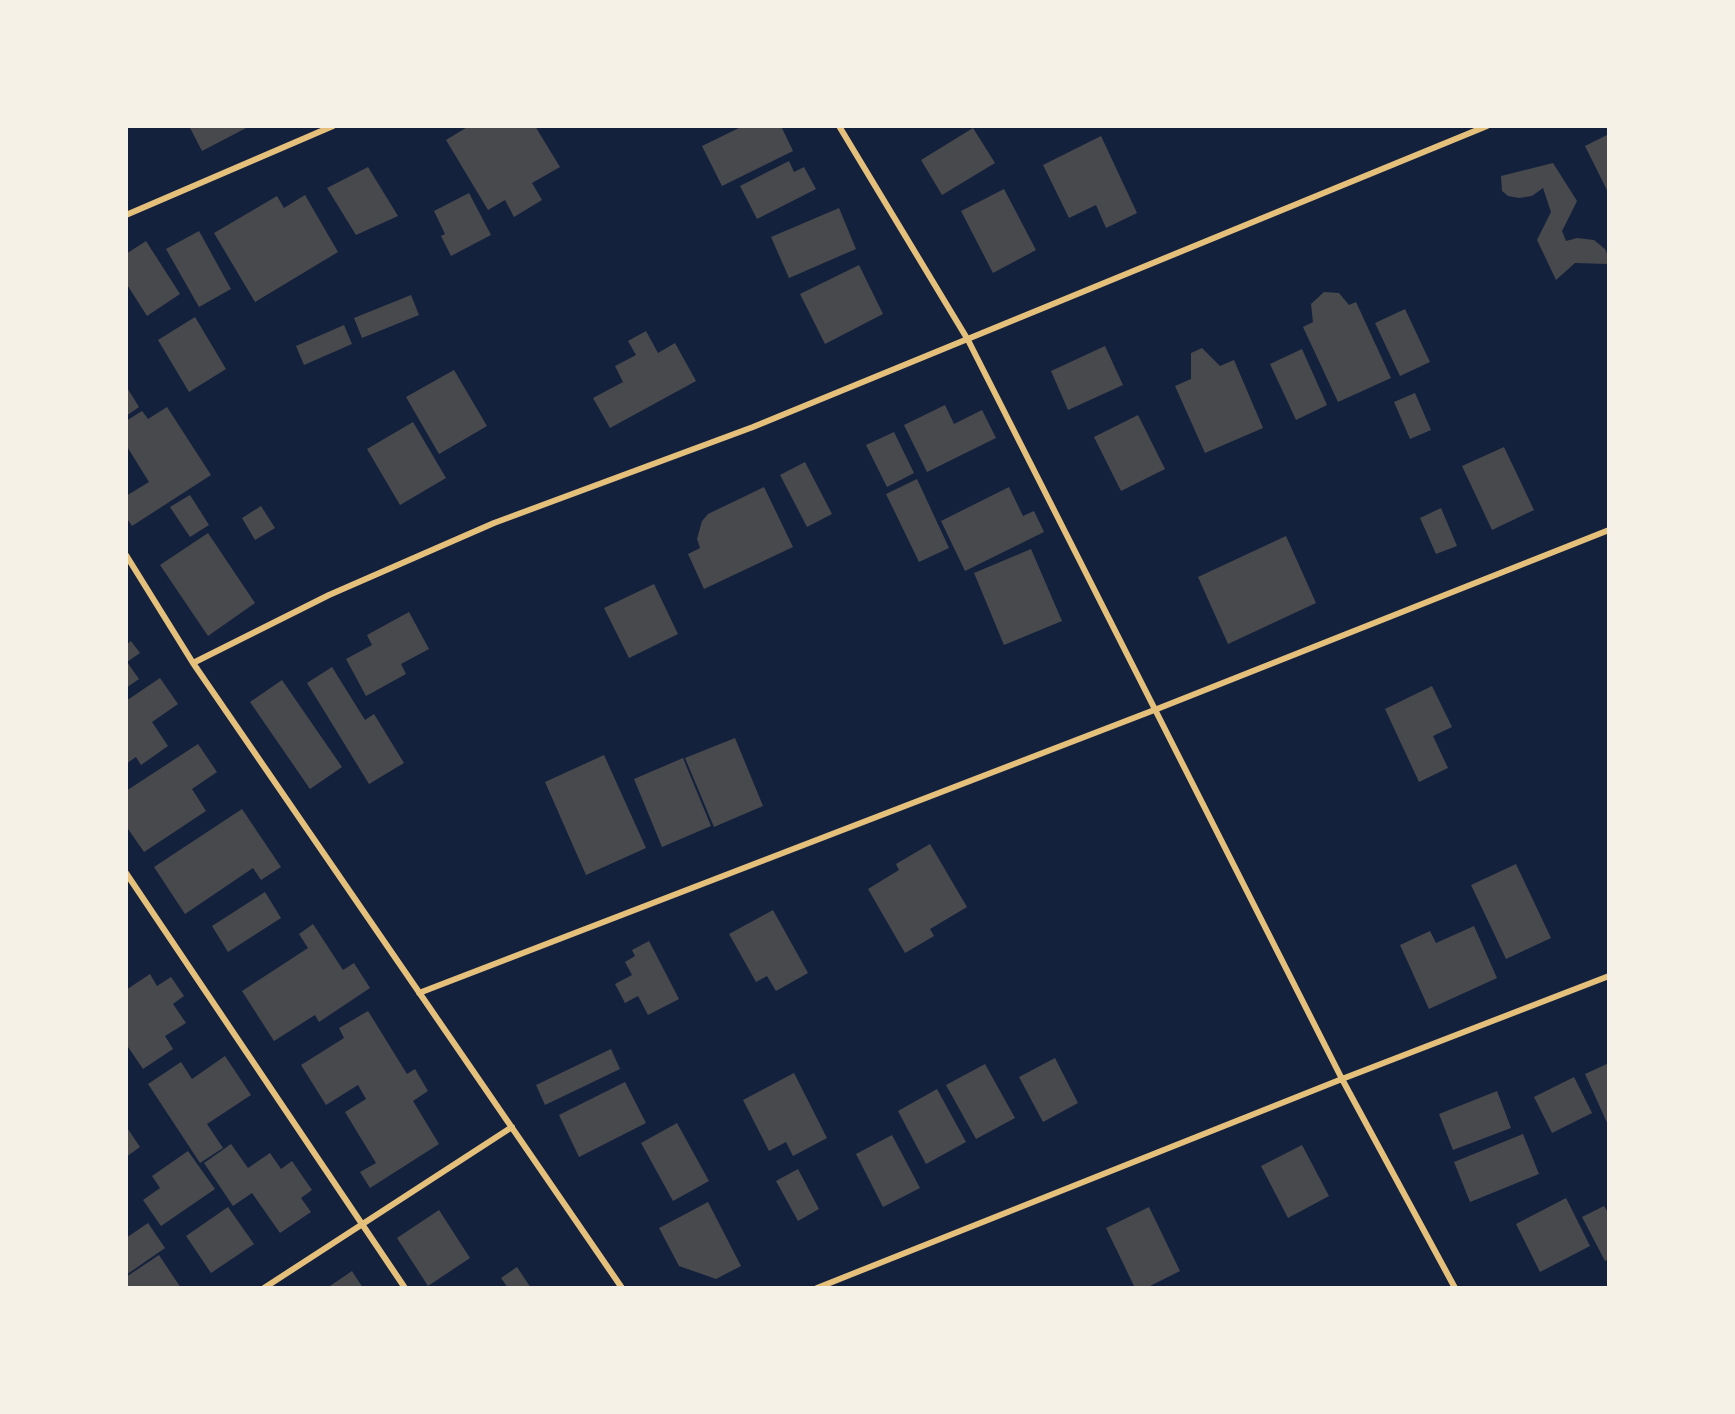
<!DOCTYPE html>
<html>
<head>
<meta charset="utf-8">
<style>
	body { margin:0 }
	#map { position:relative; width:1735px; height:1414px; overflow:hidden; background:#14213d; font-family:"PT Sans",sans-serif }
	canvas { display:block }
	.frame { position:absolute; inset:0; border:128px solid #f6f1e7; pointer-events:none }
</style>
</head>
<body>
<div id="map">
<canvas width="1735" height="1414"></canvas>
<div class="frame"></div>
</div>
<script>
const c = document.querySelector('canvas').getContext('2d');
c.lineJoin = 'round';
function paint(path, color) {
  c.fillStyle = color;
  c.fill(path, 'evenodd');
}
function stroke(path, color, width, dash) {
  c.strokeStyle = color;
  c.lineWidth = width;
  c.lineCap = dash ? 'butt' : 'round';
  c.setLineDash(dash || []);
  c.stroke(path);
}
const building = new Path2D(`
	M189 126H250L202 151Z
	M469 126H535L560 167 532 183 542 200 514 217 505 200 488 210 446 140Z
	M743 126H781L793 151 722 186 702 146Z
	M973 128 995 163 942 195 921 160Z
	M1609 134V194L1585 146Z
	M1101 136 1137 213 1106 228 1096 205 1069 218 1043 165Z
	M789 161 794 172 804 167 816 189 757 219 740 186Z
	M1553 163 1577 201 1562 231 1566 241 1577 238 1594 240 1605 249 1609 258V264L1575 263 1556 280 1537 240 1551 212 1543 188 1532 196 1519 198 1508 196 1502 191 1501 176Z
	M368 167 398 216 356 235 327 188Z
	M1004 189 1036 250 993 273 961 211Z
	M469 193 491 235 451 256 441 236 445 234 434 211Z
	M305 195 338 252 255 302 214 233 277 196 284 208Z
	M839 208 856 249 789 278 771 237Z
	M199 231 231 289 199 307 166 249Z
	M146 241 180 294 147 316 126 283V254Z
	M859 265 883 314 825 344 800 294Z
	M1324 292 1339 293 1349 305 1356 302 1391 378 1338 402 1303 327 1313 322 1311 304Z
	M411 295 419 315 362 338 354 318Z
	M1405 309 1430 362 1400 376 1375 323Z
	M195 317 226 369 189 392 158 340Z
	M344 325 352 344 304 365 296 346Z
	M646 331 658 353 675 343 696 381 610 428 593 398 623 382 615 366 636 355 628 341Z
	M1105 346 1123 385 1068 410 1051 371Z
	M1202 348 1220 366 1234 360 1263 428 1205 453 1175 386 1191 379V353Z
	M1302 349 1327 405 1296 420 1270 364Z
	M454 370 487 426 439 454 406 397Z
	M126 386 139 407 126 416Z
	M1415 393 1431 430 1410 439 1394 402Z
	M945 405 954 424 982 410 996 438 927 472 904 425Z
	M167 407 211 475 132 526 126 517V496L149 482 126 445V421L142 411 148 419Z
	M1138 415 1165 469 1121 491 1094 437Z
	M413 422 446 478 400 505 367 449Z
	M894 432 914 473 887 487 866 445Z
	M1504 447 1534 510 1492 530 1462 466Z
	M805 462 832 514 807 527 780 475Z
	M917 479 949 548 919 562 886 494Z
	M764 487 793 547 704 589 688 554 700 548 697 539 702 521 708 514Z
	M1009 487 1023 516 1034 511 1044 532 965 571 941 521Z
	M190 495 209 525 190 537 170 507Z
	M261 506 275 528 255 540 242 518Z
	M1441 508 1457 546 1436 554 1420 518Z
	M208 533 255 603 208 636 160 565Z
	M1286 536 1316 603 1228 644 1198 577Z
	M1031 549 1062 621 1004 645 974 573Z
	M654 584 678 634 629 658 604 608Z
	M409 612 429 649 401 664 406 674 366 696 346 659 372 645 367 635Z
	M131 641 140 653 127 662 139 679 126 688V645Z
	M332 667 365 720 374 714 404 763 369 784 307 683Z
	M160 678 178 704 152 722 168 746 141 765 136 757 126 764V701Z
	M282 680 342 767 310 789 250 702Z
	M1432 686 1452 727 1433 736 1448 768 1419 782 1385 709Z
	M735 738 763 806 714 827 685 758Z
	M198 744 217 772 192 789 206 811 144 852 126 826V791Z
	M604 755 646 848 586 875 545 782Z
	M683 758 711 826 662 847 634 779Z
	M242 809 281 867 261 880 253 868 185 914 154 867Z
	M930 844 967 907 930 929 934 936 905 953 868 889 899 870 896 864Z
	M1516 864 1551 938 1506 959 1471 885Z
	M265 892 281 918 228 952 212 926Z
	M773 910 808 973 776 991 767 976 756 982 729 934Z
	M313 924 343 970 354 963 370 988 319 1022 315 1015 274 1041 242 991 308 948 299 934Z
	M1474 926 1497 978 1429 1009 1400 945 1430 931 1436 943Z
	M649 941 679 999 648 1015 638 996 625 1003 615 984 632 975 625 962 635 956 632 950Z
	M150 974 157 986 171 977 184 996 173 1004 186 1023 165 1036 173 1049 143 1069 126 1044V990Z
	M368 1011 407 1074 415 1069 428 1091 413 1101 439 1144 370 1188 360 1172 376 1163 345 1112 366 1099 358 1085 326 1105 301 1065 344 1038 339 1028Z
	M611 1049 620 1069 545 1105 536 1085Z
	M225 1056 251 1095 207 1124 223 1148 200 1163 148 1084 181 1062 192 1079Z
	M1055 1058 1078 1103 1043 1122 1019 1077Z
	M1609 1063V1127L1585 1074Z
	M985 1064 1015 1118 976 1139 946 1085Z
	M794 1073 827 1138 793 1156 786 1142 769 1151 743 1100Z
	M1574 1077 1592 1113 1552 1133 1534 1097Z
	M625 1082 646 1123 579 1157 559 1115Z
	M937 1089 966 1142 926 1164 898 1111Z
	M1497 1091 1511 1128 1453 1150 1439 1114Z
	M677 1123 709 1181 673 1201 641 1143Z
	M126 1126 140 1147 126 1157Z
	M1523 1134 1539 1174 1470 1202 1454 1162Z
	M892 1135 920 1188 883 1207 856 1154Z
	M231 1144 248 1168 270 1153 281 1169 292 1161 312 1190 301 1198 311 1212 280 1233 252 1193 233 1206 204 1163Z
	M1302 1145 1329 1196 1288 1218 1261 1166Z
	M188 1151 215 1189 161 1226 143 1200 160 1188 152 1176Z
	M798 1169 819 1209 798 1221 776 1181Z
	M1566 1198 1590 1246 1540 1272 1516 1224Z
	M708 1202 741 1266 716 1279 679 1266 659 1228Z
	M1604 1206 1609 1214V1259L1605 1261 1582 1217Z
	M228 1207 254 1244 211 1273 186 1236Z
	M1149 1207 1180 1271 1146 1288H1135L1106 1228Z
	M439 1210 470 1258 428 1286 397 1238Z
	M148 1223 165 1248 126 1275V1238Z
	M159 1255 181 1288H126V1277Z
	M517 1267 531 1288H508L501 1278Z
	M352 1271 363 1288H327Z`);
const minor = new Path2D(`
	M839 126 968 340 1342 1079 1455 1288
	M126 215 333 126
	M126 555 193 663 622 1288
	M193 663 329 595 494 523 753 427 1487 126
	M126 873 405 1288
	M419 993 1157 709 1609 530
	M264 1288 512 1127
	M817 1288 1342 1079 1609 976`);
paint(building, '#48494c');
stroke(minor, '#e5c07b', 6);
</script>
</body>
</html>
